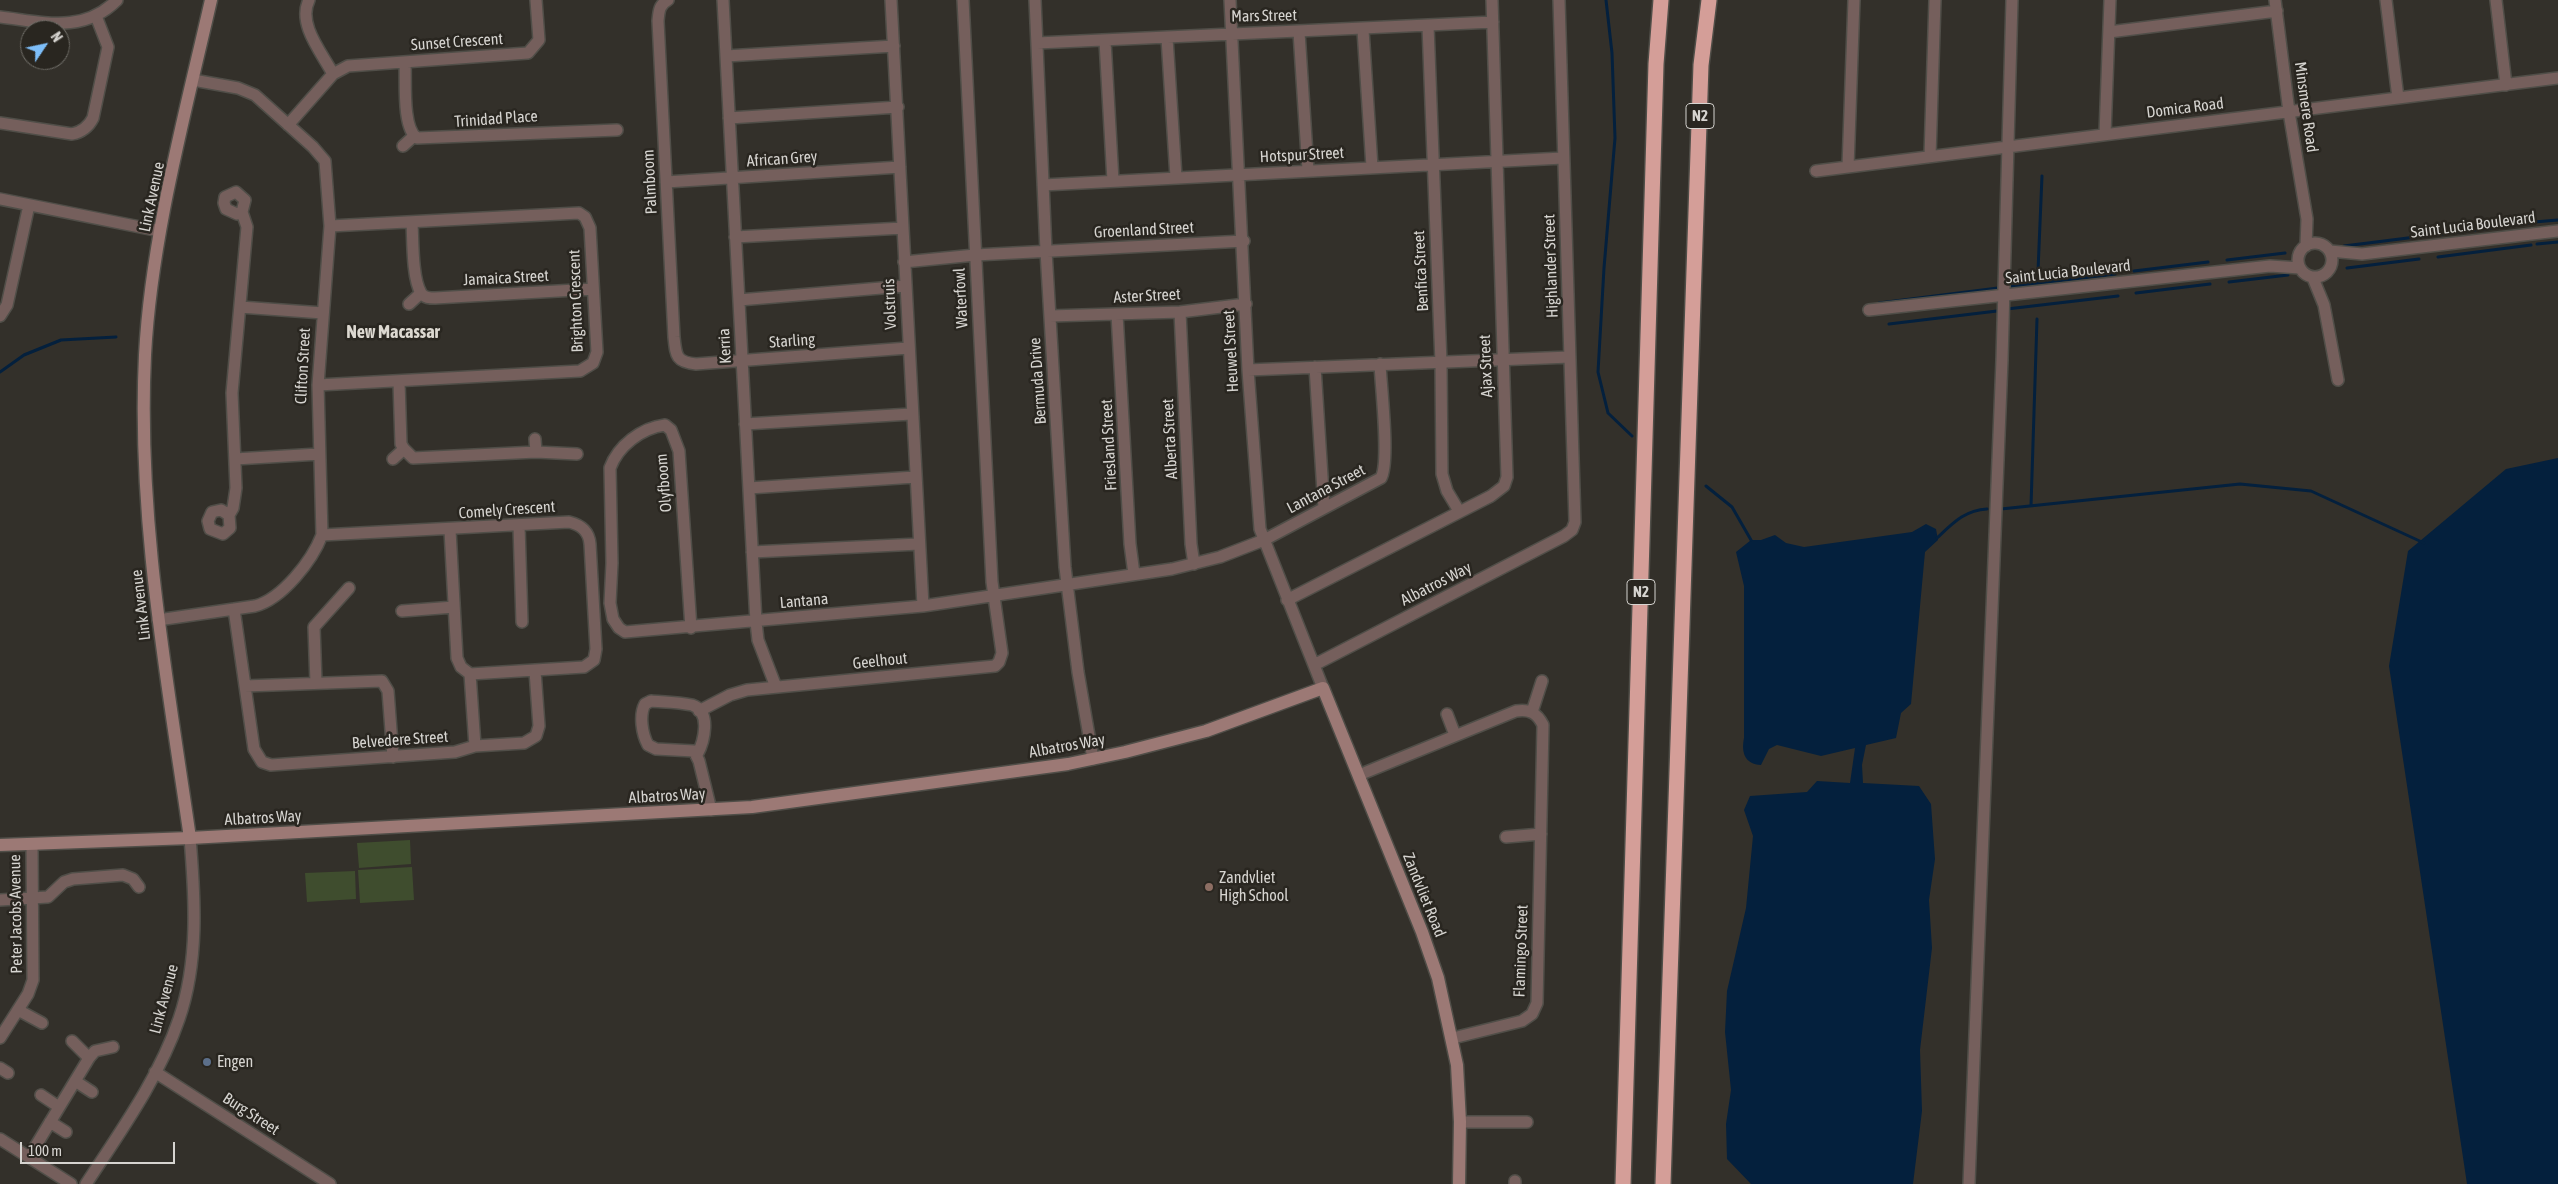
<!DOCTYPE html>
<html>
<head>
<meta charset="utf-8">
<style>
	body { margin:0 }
	#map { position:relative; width:2558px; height:1184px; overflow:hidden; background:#33302a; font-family:"Asap Condensed",sans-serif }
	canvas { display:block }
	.north { position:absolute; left:20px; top:20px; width:50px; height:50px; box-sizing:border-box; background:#292620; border:1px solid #6e6c66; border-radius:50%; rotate:56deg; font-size:14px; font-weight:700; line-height:20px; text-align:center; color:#d6d4d0 }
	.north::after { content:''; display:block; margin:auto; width:18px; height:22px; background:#7dbef9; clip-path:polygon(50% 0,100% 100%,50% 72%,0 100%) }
	.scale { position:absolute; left:20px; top:1142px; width:155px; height:22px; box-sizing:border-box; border:2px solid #d6d4d0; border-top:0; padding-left:6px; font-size:15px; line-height:18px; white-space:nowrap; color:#d6d4d0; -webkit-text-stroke:4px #292620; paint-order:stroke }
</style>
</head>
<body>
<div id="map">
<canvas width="2558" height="1184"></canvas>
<div class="north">N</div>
<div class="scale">100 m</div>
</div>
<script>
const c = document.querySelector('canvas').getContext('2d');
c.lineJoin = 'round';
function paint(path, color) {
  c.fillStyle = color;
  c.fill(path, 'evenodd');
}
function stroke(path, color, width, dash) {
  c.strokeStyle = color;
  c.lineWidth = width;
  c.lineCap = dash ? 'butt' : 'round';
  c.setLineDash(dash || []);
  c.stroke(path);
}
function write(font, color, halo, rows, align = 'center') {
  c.font = font + ' "Asap Condensed",sans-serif';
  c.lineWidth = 5;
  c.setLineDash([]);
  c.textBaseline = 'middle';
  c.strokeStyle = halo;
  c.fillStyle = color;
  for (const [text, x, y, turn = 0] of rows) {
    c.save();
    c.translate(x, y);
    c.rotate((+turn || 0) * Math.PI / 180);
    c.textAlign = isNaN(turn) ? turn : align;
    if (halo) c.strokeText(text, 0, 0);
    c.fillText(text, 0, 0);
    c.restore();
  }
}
const green = new Path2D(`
	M410 840 411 864 359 868 357 843Z
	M412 867 414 900 360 903 358 870Z
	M355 871 356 899 307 902 305 873Z`);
const water = new Path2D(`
	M2558 458V1184H2467L2389 666 2408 551 2506 469Z
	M1926 524 1936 529 1938 540 1925 552 1911 704 1901 713 1896 738 1866 745 1862 765 1863 783 1919 786 1931 804 1935 859 1929 900 1932 948 1920 1050 1922 1111 1913 1184H1751L1727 1159 1726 1124 1731 1090 1725 1032 1727 991 1746 908 1753 836 1744 810 1750 796 1807 792 1817 781 1850 783 1855 748 1821 756 1777 745 1769 749 1761 765C1745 764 1741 753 1744 738V586L1736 552 1751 540H1761L1775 535 1786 543 1804 547 1912 532Z`);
const stream = new Path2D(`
	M1606 0 1612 53 1615 138 1604 268 1598 372 1608 413 1632 436
	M2534 222 2558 220
	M2435 235 2529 223
	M2537 244 2558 242
	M2344 246 2416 237
	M2438 257 2531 245
	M2227 260 2285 253
	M2347 268 2419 259
	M2038 271 2042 176
	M2134 271 2208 262
	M2229 282 2288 275
	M2007 287 2115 274
	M2136 293 2210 284
	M1879 303 1998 288
	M2007 309 2118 296
	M1889 324 1997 311
	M0 372 24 355 61 340 116 337
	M1706 486 1732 507 1751 540
	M2031 506 2037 319
	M2001 509 2240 484 2311 491 2424 543
	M1937 538C1953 523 1965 510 1987 509`);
const street = new Path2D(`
	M309 0C297 24 322 53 333 74
	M668 0C659 5 659 11 658 21L674 337C676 356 676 362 696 364L908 348
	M723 0 756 622 758 640 776 687
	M891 0 923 606
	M1035 0 1046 251 1065 567 1078 672 1093 759
	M1230 0 1248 370 1260 529 1323 688
	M2275 0 2289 112 2307 219 2306 246
	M2386 0 2398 98
	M2496 0 2506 85
	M0 17C43 22 83 34 117 0
	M1428 26 1441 363 1442 474 1447 491 1459 511
	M1363 30 1372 167
	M1299 32 1308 170
	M2109 32 2277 11
	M1167 38 1176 177
	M1105 41 1113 181
	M1037 43 1493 22
	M726 56 894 46
	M405 63C406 81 402 128 417 138L617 130
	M729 118 898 107
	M0 123 72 134C82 132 89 126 93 118L108 47 96 16
	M288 125 333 74 348 66 528 53 539 40 536 0
	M2105 134 2110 0
	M403 146 414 136
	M1930 156 1935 0
	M1848 167 1854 0
	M1816 171 2558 78
	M666 182 900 167
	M1043 185 1563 158
	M0 199 160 231
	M412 222C413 240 412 278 421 293 424 298 430 298 435 298L593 289
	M735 237 903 228
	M2298 260a17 17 0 1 1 34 0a17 17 0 1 1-34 0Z
	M2330 251 2362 254 2558 231
	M904 262 975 255 1244 241
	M2313 278 2324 305 2338 380
	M739 300 905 286
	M409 304 421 293
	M240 307 323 313
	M1869 310 2270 266 2300 268
	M1180 312 1191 544 1194 564
	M1117 314 1130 544 1134 574
	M0 316 7 305 29 205
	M1050 316 1180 312 1246 304
	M1315 367 1324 508
	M1248 370 1570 357
	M399 382 401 444 404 449 413 458 536 452 577 454
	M318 385 580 371 593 363 597 352 590 228 585 217 579 213 330 226
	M745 424 911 414
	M535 439 536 452
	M235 459 319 454
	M393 459 404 449
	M749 488 915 477
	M229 515 221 510 212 512 208 521 210 529 223 534 230 528 229 515 233 508 236 488 232 393 247 227 242 212 245 200 236 192 225 197 224 203 226 209 237 214 242 212
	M519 526 522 622
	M322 535 569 522C581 525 589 531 590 544L596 649 594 660 584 667 470 674
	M752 552 919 544
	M1287 600 1491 496 1504 486 1507 477 1492 0
	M234 609 254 749 262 762 271 765 455 752 475 746 470 674 461 667 457 658 450 530
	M402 611 454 607
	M158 620 255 606C282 599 312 561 322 535L318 385 330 226 325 161 313 147 255 95 238 88 193 80
	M691 628 679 451 671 430 665 425C641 428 618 446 610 468L612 563 610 603 613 619 619 628 625 632 923 606 1172 569 1220 557 1264 540 1381 478C1390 462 1381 387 1380 364
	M1314 665 1564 536 1572 530 1575 522 1559 0
	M316 683 314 627 349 588
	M245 686 382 681 388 691 393 757
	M699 711 730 695 747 690 995 666 999 662 1002 653 992 582 963 0
	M1532 712 1542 681
	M1447 714 1455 735
	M475 746 524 743 536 736 539 726 535 671
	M697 755C704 742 712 711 692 705 679 702 664 702 651 701L645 704C639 715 642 734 648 745L656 749 694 751 699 761 711 810
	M1359 775 1516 711C1530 709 1537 713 1543 725L1537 1003 1532 1014 1522 1021 1453 1038
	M1506 837 1541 834
	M0 900 48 897 64 882 73 879 123 875 133 879 139 887
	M18 1010 42 1023
	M0 1038 28 994 33 980 32 844
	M72 1041 89 1058
	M0 1068 8 1073
	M155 1072 330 1184
	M75 1081 92 1092
	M41 1095 59 1107
	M50 1122 66 1132
	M1460 1122H1527
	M0 1139 71 1184
	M29 1157 89 1058 95 1051 113 1047
	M86 1184C120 1132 159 1078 179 1019 199 961 195 898 190 838
	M1515 1184V1181
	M1969 1184 2002 360 2012 0`);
const secondary = new Path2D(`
	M190 838C167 678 137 517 145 355 151 239 185 114 211 0
	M0 845 190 838 752 807 1068 764 1125 752 1206 731 1323 688 1422 932 1438 978 1457 1065 1460 1122 1459 1184`);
const highway = new Path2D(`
	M1623 1184 1656 64 1661 0
	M1663 1184 1701 65 1709 0`);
const markers = [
	[1209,887,5,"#8d6e63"],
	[207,1062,5,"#5c6f8a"]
];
const shields = [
	[1700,116,28],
	[1641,592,28]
];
const shieldNames = [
	["N2",1700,116],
	["N2",1641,592]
];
const streetNames = [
	["Mars Street",1264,16,-1],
	["Sunset Crescent",457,42,-4],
	["Minsmere Road",2306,107,82],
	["Domica Road",2185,108,-7],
	["Trinidad Place",496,119,-4],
	["Hotspur Street",1302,155,-3],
	["African Grey",782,159,-4],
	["Palmboom",650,182,-93],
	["Link Avenue",152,197,-78],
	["Saint Lucia Boulevard",2473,225,-7],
	["Groenland Street",1144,230,-3],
	["Highlander Street",1551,266,-92],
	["Benfica Street",1421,271,-93],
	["Saint Lucia Boulevard",2068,272,-6],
	["Jamaica Street",506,278,-3],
	["Aster Street",1147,296,-3],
	["Waterfowl",961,298,-93],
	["Brighton Crescent",576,301,-92],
	["Volstruis",890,304,-92],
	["Starling",792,341,-4],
	["Kerria",725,346,-93],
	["Heuwel Street",1231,351,-93],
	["Clifton Street",303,366,-87],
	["Ajax Street",1486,366,-92],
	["Bermuda Drive",1038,381,-94],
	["Alberta Street",1170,439,-93],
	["Friesland Street",1109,445,-93],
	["Olyfboom",664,483,-95],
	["Lantana Street",1326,489,-28],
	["Comely Crescent",507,510,-4],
	["Albatros Way",1436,584,-27],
	["Lantana",804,601,-5],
	["Link Avenue",141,605,-97],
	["Geelhout",880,661,-6],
	["Belvedere Street",400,740,-4],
	["Albatros Way",1067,746,-10],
	["Albatros Way",667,796,-3],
	["Albatros Way",263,818,-3],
	["Zandvliet Road",1424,895,68],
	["Peter Jacobs Avenue",16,914,-91],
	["Flamingo Street",1521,951,-88],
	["Link Avenue",164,999,-75],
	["Burg Street",251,1114,33]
];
const poiNames = [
	["Zandvliet",1219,878],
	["High School",1219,896],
	["Engen",217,1062]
];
const neighbourhoodNames = [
	["New Macassar",393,332]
];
paint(green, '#3f4d2e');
paint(water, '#04203d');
stroke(stream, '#04203d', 3);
stroke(street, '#504e48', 14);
stroke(secondary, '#504e48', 15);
stroke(highway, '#504e48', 18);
stroke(street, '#755f5c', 11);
stroke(secondary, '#9c7975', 12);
stroke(highway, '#d49e98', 15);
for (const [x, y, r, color] of markers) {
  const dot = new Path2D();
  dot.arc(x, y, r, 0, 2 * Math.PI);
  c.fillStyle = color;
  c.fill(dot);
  stroke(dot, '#292620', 2);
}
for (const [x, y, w] of shields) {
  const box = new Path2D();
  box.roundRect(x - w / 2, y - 12.5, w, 25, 4);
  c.fillStyle = '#292620';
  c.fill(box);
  stroke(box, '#d6d4d0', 1);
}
write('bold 15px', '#d6d4d0', null, shieldNames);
write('16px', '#d6d4d0', '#292620', streetNames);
write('16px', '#d6d4d0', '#292620', poiNames, 'left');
write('bold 18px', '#dcd8d0', '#292620', neighbourhoodNames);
</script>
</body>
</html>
